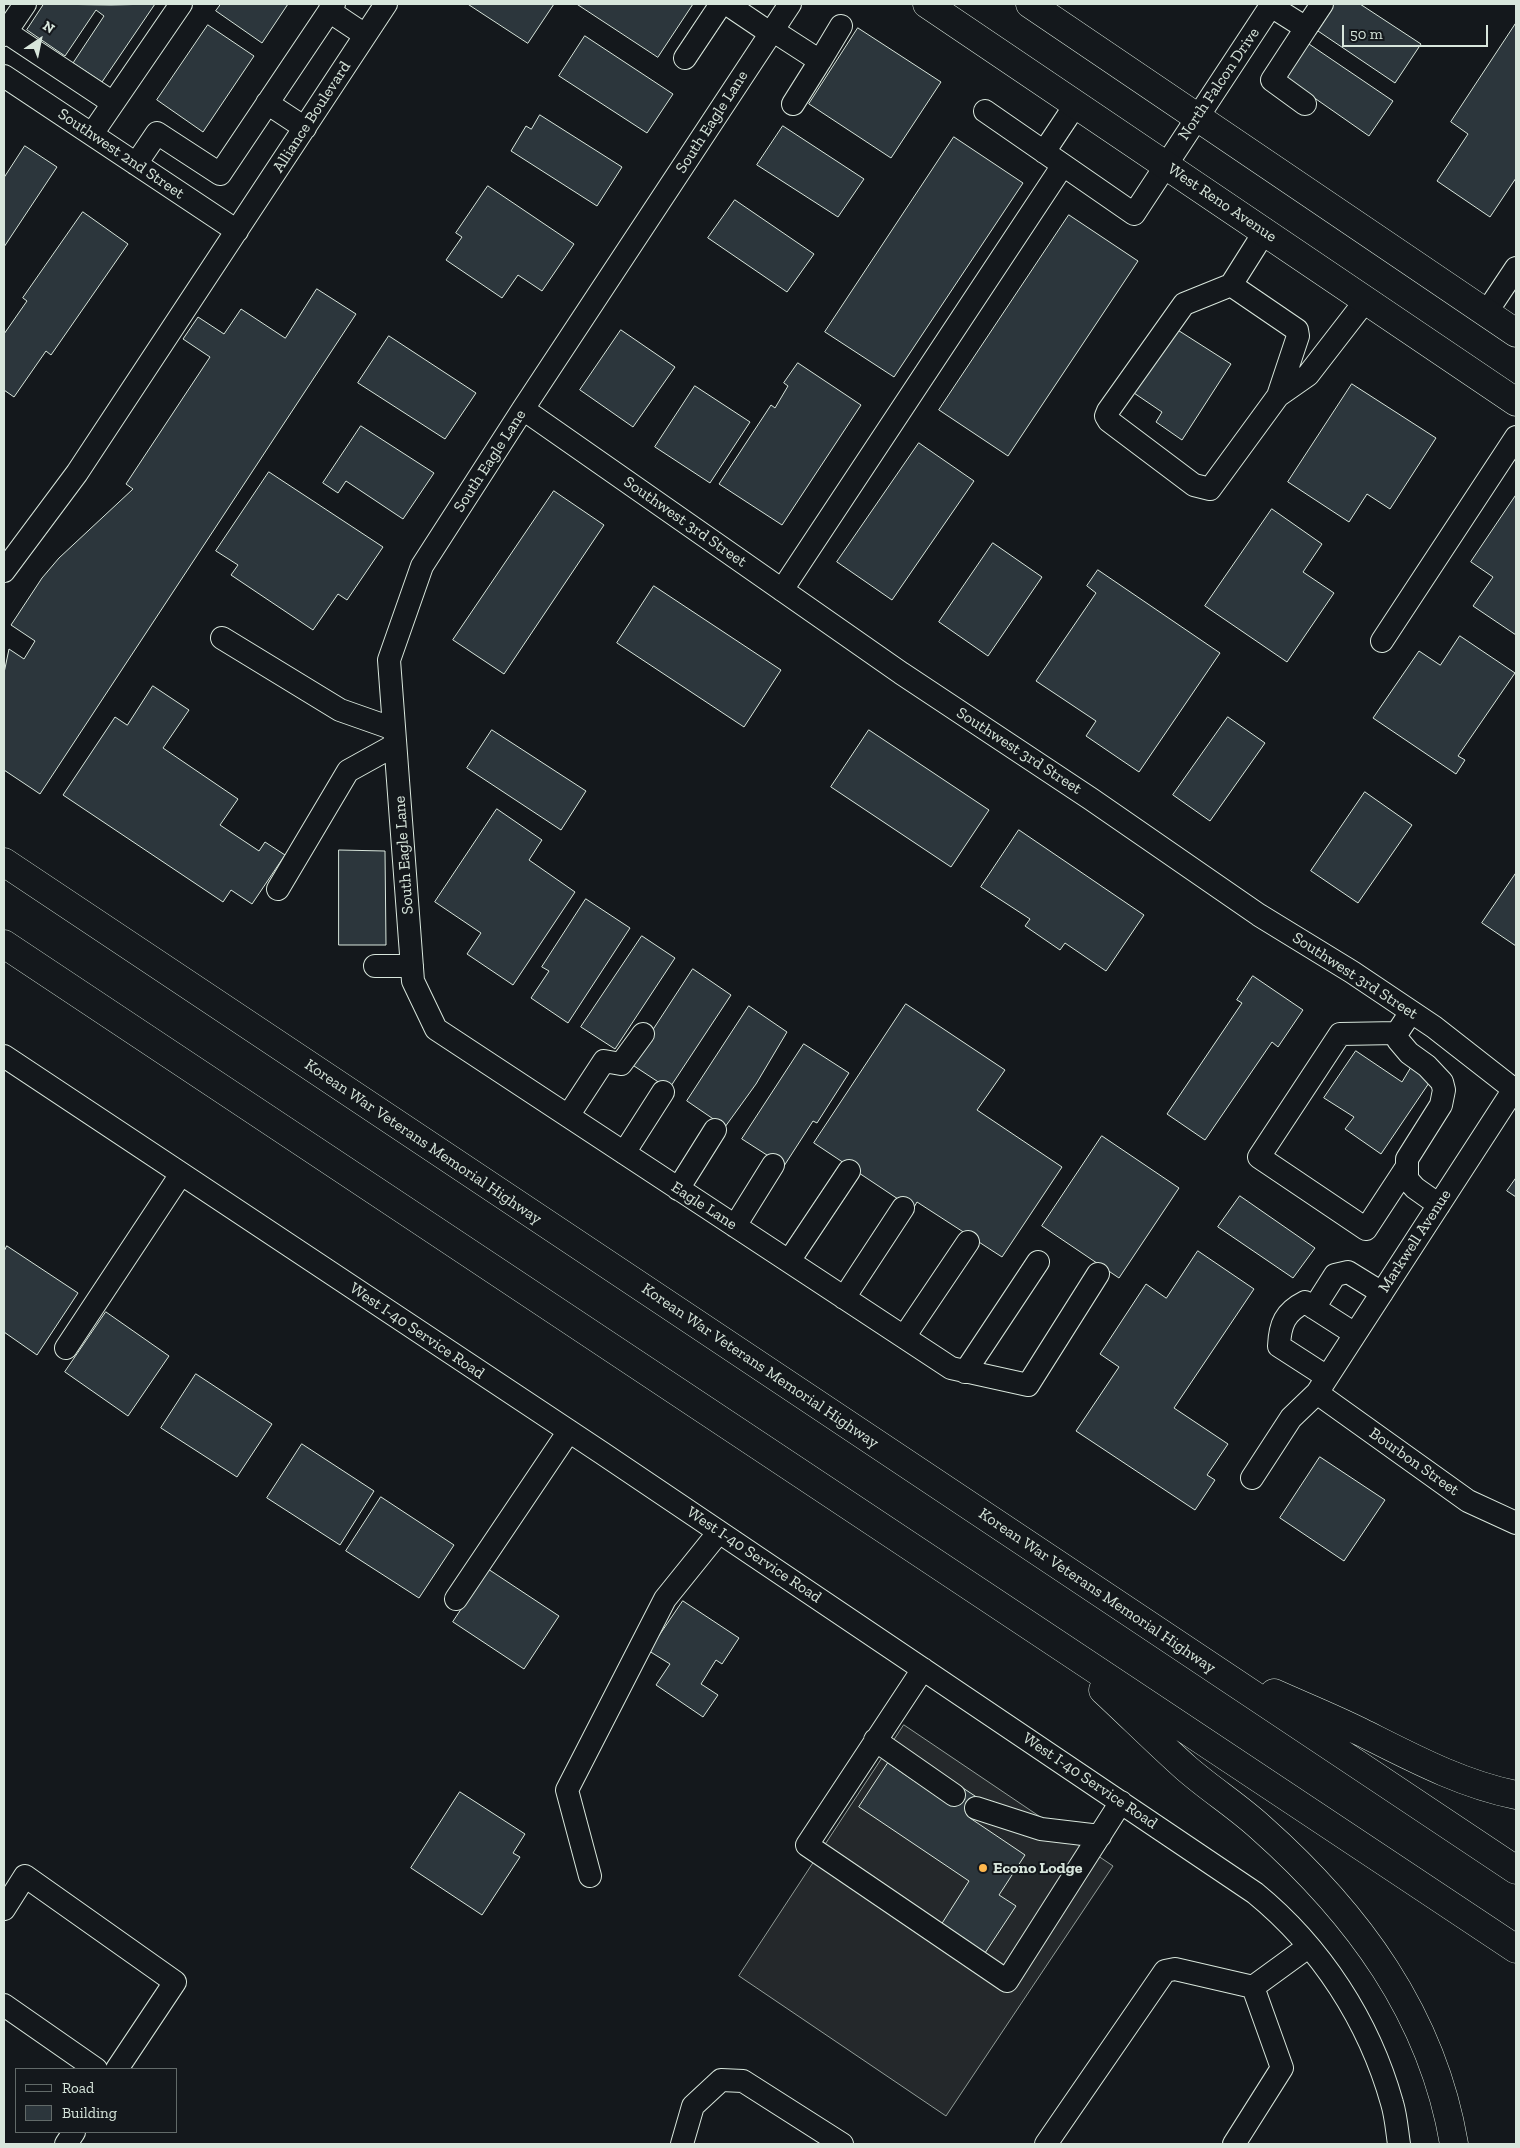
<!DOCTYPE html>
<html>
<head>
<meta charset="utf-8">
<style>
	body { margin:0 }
	#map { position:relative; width:1520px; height:2148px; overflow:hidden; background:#14181c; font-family:"Zilla Slab",serif }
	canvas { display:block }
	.frame { position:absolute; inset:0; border:5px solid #d8e6dc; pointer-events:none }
	.legend { position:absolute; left:15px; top:2068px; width:162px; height:65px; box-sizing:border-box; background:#14181c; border:1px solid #626a69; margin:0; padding:6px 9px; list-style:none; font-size:15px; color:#d8e6dc }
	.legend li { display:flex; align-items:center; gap:10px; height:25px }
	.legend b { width:25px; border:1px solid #626a69 }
	.north { position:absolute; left:15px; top:15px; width:50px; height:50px; -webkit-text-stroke:4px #14181c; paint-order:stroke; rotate:34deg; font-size:14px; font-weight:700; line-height:20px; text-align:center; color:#d8e6dc }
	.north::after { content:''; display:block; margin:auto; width:18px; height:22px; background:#d8e6dc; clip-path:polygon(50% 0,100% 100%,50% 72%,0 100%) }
	.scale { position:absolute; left:1342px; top:25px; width:146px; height:22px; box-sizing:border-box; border:2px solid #d8e6dc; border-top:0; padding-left:6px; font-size:15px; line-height:18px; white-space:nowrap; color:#d8e6dc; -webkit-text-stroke:4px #14181c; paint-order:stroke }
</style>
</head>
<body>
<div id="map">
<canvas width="1520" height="2148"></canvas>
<div class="frame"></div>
<ul class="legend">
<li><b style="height:6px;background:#14181c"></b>Road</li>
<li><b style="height:14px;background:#2c363c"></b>Building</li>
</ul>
<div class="north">N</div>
<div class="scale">50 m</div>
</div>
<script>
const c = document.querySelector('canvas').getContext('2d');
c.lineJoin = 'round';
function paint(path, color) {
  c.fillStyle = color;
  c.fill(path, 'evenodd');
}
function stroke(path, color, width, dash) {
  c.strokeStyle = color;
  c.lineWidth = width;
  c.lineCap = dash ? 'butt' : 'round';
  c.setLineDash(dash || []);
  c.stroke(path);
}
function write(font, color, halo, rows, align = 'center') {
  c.font = font + ' "Zilla Slab",serif';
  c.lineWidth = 4;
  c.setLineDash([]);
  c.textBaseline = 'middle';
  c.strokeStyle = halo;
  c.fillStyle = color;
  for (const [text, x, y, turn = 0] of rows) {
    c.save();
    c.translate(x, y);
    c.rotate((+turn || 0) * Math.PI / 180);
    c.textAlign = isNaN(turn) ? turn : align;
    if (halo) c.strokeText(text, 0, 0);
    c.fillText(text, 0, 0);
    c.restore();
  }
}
const parking = new Path2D(`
	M904 1725 1113 1866 946 2116 739 1976Z`);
const building = new Path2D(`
	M44 4 111 5 155 4 102 82 73 63 104 16 96 10 65 56 27 30Z
	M221 4H288L262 43 216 11Z
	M468 4H554L528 43Z
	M577 4H693L658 57Z
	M1332 4H1360L1421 44 1395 83 1315 29Z
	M1516 23V178L1490 217 1437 181 1468 134 1451 122Z
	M208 25 254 56 203 132 157 100Z
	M858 28 941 82 891 158 809 104Z
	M585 36 673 94 647 133 559 76Z
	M1306 42 1393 101 1369 136 1283 76Z
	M540 115 622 167 597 206 511 151 526 126 531 129Z
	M783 126 864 179 838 217 757 165Z
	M954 137 1023 183 894 377 825 332Z
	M25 146 57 167 4 247V178Z
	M488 186 574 244 542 291 518 275 502 298 446 260 462 237 456 233Z
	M735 200 814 254 787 292 708 238Z
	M83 212 128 244 51 355 46 351 14 397 4 390V334L27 301 23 298Z
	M1069 215 1138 261 1008 456 939 410Z
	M317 289 356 314 40 794 4 770V673L9 649 24 659 35 641 11 625 42 578 59 558 133 489 126 484 210 357 183 339 198 317 224 334 241 309 285 338Z
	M1173 327 1231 364 1182 440 1156 422 1162 412 1131 391Z
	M621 330 675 367 633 427 580 390Z
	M389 336 476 393 445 439 358 383Z
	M798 363 861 405 782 525 719 484 771 405 775 408 788 386 784 383Z
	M1352 384 1436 438 1390 509 1367 494 1349 522 1288 482Z
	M695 386 750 422 710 483 655 447Z
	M361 426 434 473 403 519 346 481 338 493 323 483Z
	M919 443 974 481 892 600 837 562Z
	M269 472 383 547 347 600 338 594 313 630 231 575 238 565 216 551Z
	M554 491 604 525 504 674 453 640Z
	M1516 495V635L1473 606 1493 577 1471 562Z
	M1272 509 1322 544 1303 572 1334 593 1287 662 1205 606Z
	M993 543 1042 577 988 656 939 622Z
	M1098 570 1220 653 1139 772 1086 736 1096 721 1036 681 1096 593 1087 586Z
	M654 586 781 670 744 727 617 643Z
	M1460 636 1515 673 1458 756 1465 760 1456 774 1373 718 1419 651 1440 665Z
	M153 686 189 710 163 748 238 799 220 825 259 851 265 842 285 855 252 904 231 890 223 902 63 795 115 717 127 725Z
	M1228 717 1265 743 1210 821 1173 795Z
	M492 730 586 791 561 830 467 768Z
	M869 730 989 810 951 867 831 787Z
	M1365 792 1412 825 1358 903 1311 871Z
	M497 809 542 840 529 860 575 892 513 985 467 954 481 933 435 902Z
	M1019 830 1144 915 1106 971 1065 943 1060 950 1025 926 1030 919 981 887Z
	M339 850 385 851 386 945H339Z
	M1516 873V946L1482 923Z
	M586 899 630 928 568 1023 531 998 549 971 542 967Z
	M642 936 675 958 615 1049 581 1027Z
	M693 969 731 995 669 1089 631 1064Z
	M1253 976 1303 1010 1278 1047 1272 1042 1205 1140 1167 1114 1242 1003 1237 1000Z
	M906 1004 1005 1070 977 1110 1062 1167 1002 1257 917 1202 913 1209 814 1143Z
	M749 1006 787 1032 756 1084 725 1127 687 1101Z
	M804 1044 849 1073 817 1123 813 1121 784 1166 742 1139Z
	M1356 1051 1402 1082 1411 1067 1431 1080 1381 1154 1345 1129 1354 1117 1324 1098Z
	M1102 1136 1179 1188 1119 1278 1042 1226Z
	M1516 1178V1197L1507 1191Z
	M1240 1196 1315 1248 1293 1278 1218 1227Z
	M7 1246 78 1293 37 1355 4 1332V1252Z
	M1198 1251 1254 1289 1174 1408 1228 1444 1207 1475 1215 1480 1195 1510 1076 1431 1119 1367 1100 1354 1146 1284 1166 1298Z
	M106 1312 169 1356 128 1416 65 1372Z
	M196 1374 272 1424 237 1477 161 1428Z
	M302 1444 374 1491 340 1545 267 1498Z
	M1320 1457 1385 1500 1344 1561 1280 1518Z
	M381 1497 454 1545 419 1598 346 1551Z
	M488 1569 559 1616 524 1669 453 1622Z
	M683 1601 739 1638 722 1664 716 1660 701 1684 718 1695 703 1717 656 1685 670 1664 649 1651Z
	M888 1763 948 1804 960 1786 981 1800 970 1818 1025 1855 999 1895 1016 1906 983 1956 939 1928 969 1881 859 1807Z
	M460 1792 525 1834 513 1853 520 1857 482 1915 411 1868Z`);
const minor = new Path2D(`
	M727 4 770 33
	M790 4 523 409 422 566 389 660 413 981 436 1029 951 1368 1028 1385 1098 1274
	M1271 6 1306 28 1322 4
	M329 11 365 35
	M772 30 820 61 841 26
	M6 32 113 103
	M4 35 25 4
	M685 58 721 4
	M4 76 237 231
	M267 103 305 128
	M793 104 820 61
	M1305 104 1272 80 1306 28
	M985 111 1134 214 1272 4
	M92 134 181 4
	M1044 152 1076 104
	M136 164 157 133 220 174 334 4
	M1231 285 1184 304 1108 411 1106 416 1109 421 1194 485 1210 489 1278 396 1298 336 1297 330 1231 285 1265 231
	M1486 313 1516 268
	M1278 396 1308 375 1366 300
	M523 409 901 673 1091 799 1259 915 1352 972 1434 1027 1516 1091
	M4 571 77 473 386 4
	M782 590 1063 165
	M222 638 340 710 394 729
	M1382 641 1516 437
	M278 889 348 771 395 745
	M375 966H412
	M1405 1021 1397 1033 1398 1040 1409 1053 1427 1066 1442 1082 1444 1090 1441 1105 1407 1159V1179L1415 1188 1439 1205
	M1397 1033 1340 1034 1259 1157 1366 1229 1406 1168
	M4 1056 602 1453 1255 1893C1321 1947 1369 2021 1392 2103 1396 2116 1397 2131 1399 2144
	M568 1116 604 1061 621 1064 643 1034
	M624 1153 663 1092
	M678 1189 715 1130
	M735 1226 773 1165
	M789 1261 849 1171
	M844 1298 903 1208
	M1314 1308 1335 1275 1348 1272 1382 1293
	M904 1337 968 1242
	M66 1348 181 1174
	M965 1372 1038 1262
	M1327 1377 1279 1346C1280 1324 1285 1312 1305 1302L1355 1334
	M1317 1393 1468 1501 1516 1523
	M1252 1478 1291 1418 1317 1393 1514 1089
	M456 1599 569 1431
	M923 1669 807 1845 1007 1981 1121 1802
	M875 1740 954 1795
	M976 1808 1041 1829 1100 1836
	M590 1876 567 1790 665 1599 719 1532
	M4 1909 25 1876 175 1982 117 2069
	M4 2005 96 2069
	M66 2144 74 2132
	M682 2144 693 2106 721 2080 743 2081 842 2144
	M1046 2144 1165 1971 1175 1969 1253 1987
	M1234 2144 1282 2068 1253 1987 1308 1947`);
const major = new Path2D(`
	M927 4 1516 402
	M1030 4 1516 333`);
const highway = new Path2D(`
	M4 862 1516 1870
	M4 944 1516 1949
	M1103 1690C1131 1716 1158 1743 1186 1768 1210 1789 1237 1806 1260 1827 1357 1913 1432 2014 1454 2144
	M1274 1693C1303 1706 1333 1718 1361 1732 1411 1757 1461 1784 1516 1795`);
const markers = [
	[983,1868,5,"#ffb74d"]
];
const streetNames = [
	["North Falcon Drive",1219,84,-56],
	["Alliance Boulevard",312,117,-57],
	["South Eagle Lane",712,122,-57],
	["Southwest 2nd Street",121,154,34],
	["West Reno Avenue",1222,203,34],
	["South Eagle Lane",490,461,-57],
	["Southwest 3rd Street",685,522,35],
	["Southwest 3rd Street",1019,751,33],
	["South Eagle Lane",404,855,-94],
	["Southwest 3rd Street",1355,976,33],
	["Korean War Veterans Memorial Highway",423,1142,34],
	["Eagle Lane",704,1206,33],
	["Markwell Avenue",1415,1241,-57],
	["West I-40 Service Road",417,1331,34],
	["Korean War Veterans Memorial Highway",760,1366,34],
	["Bourbon Street",1414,1462,35],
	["West I-40 Service Road",754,1555,34],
	["Korean War Veterans Memorial Highway",1097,1591,34],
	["West I-40 Service Road",1090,1781,34]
];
const poiNames = [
	["Econo Lodge",993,1868]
];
paint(parking, '#24282b');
stroke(parking, '#939e99', 1);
paint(building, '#2c363c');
stroke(building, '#d8e6dc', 1);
stroke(minor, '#d8e6dc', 24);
stroke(major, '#d8e6dc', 29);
stroke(highway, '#d8e6dc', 29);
stroke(minor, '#14181c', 22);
stroke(major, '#14181c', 28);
stroke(highway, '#14181c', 28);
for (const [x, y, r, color] of markers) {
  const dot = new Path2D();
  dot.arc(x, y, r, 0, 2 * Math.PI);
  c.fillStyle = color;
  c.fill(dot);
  stroke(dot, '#14181c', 2);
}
write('16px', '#d8e6dc', '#14181c', streetNames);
write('bold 16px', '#d8e6dc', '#14181c', poiNames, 'left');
</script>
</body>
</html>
